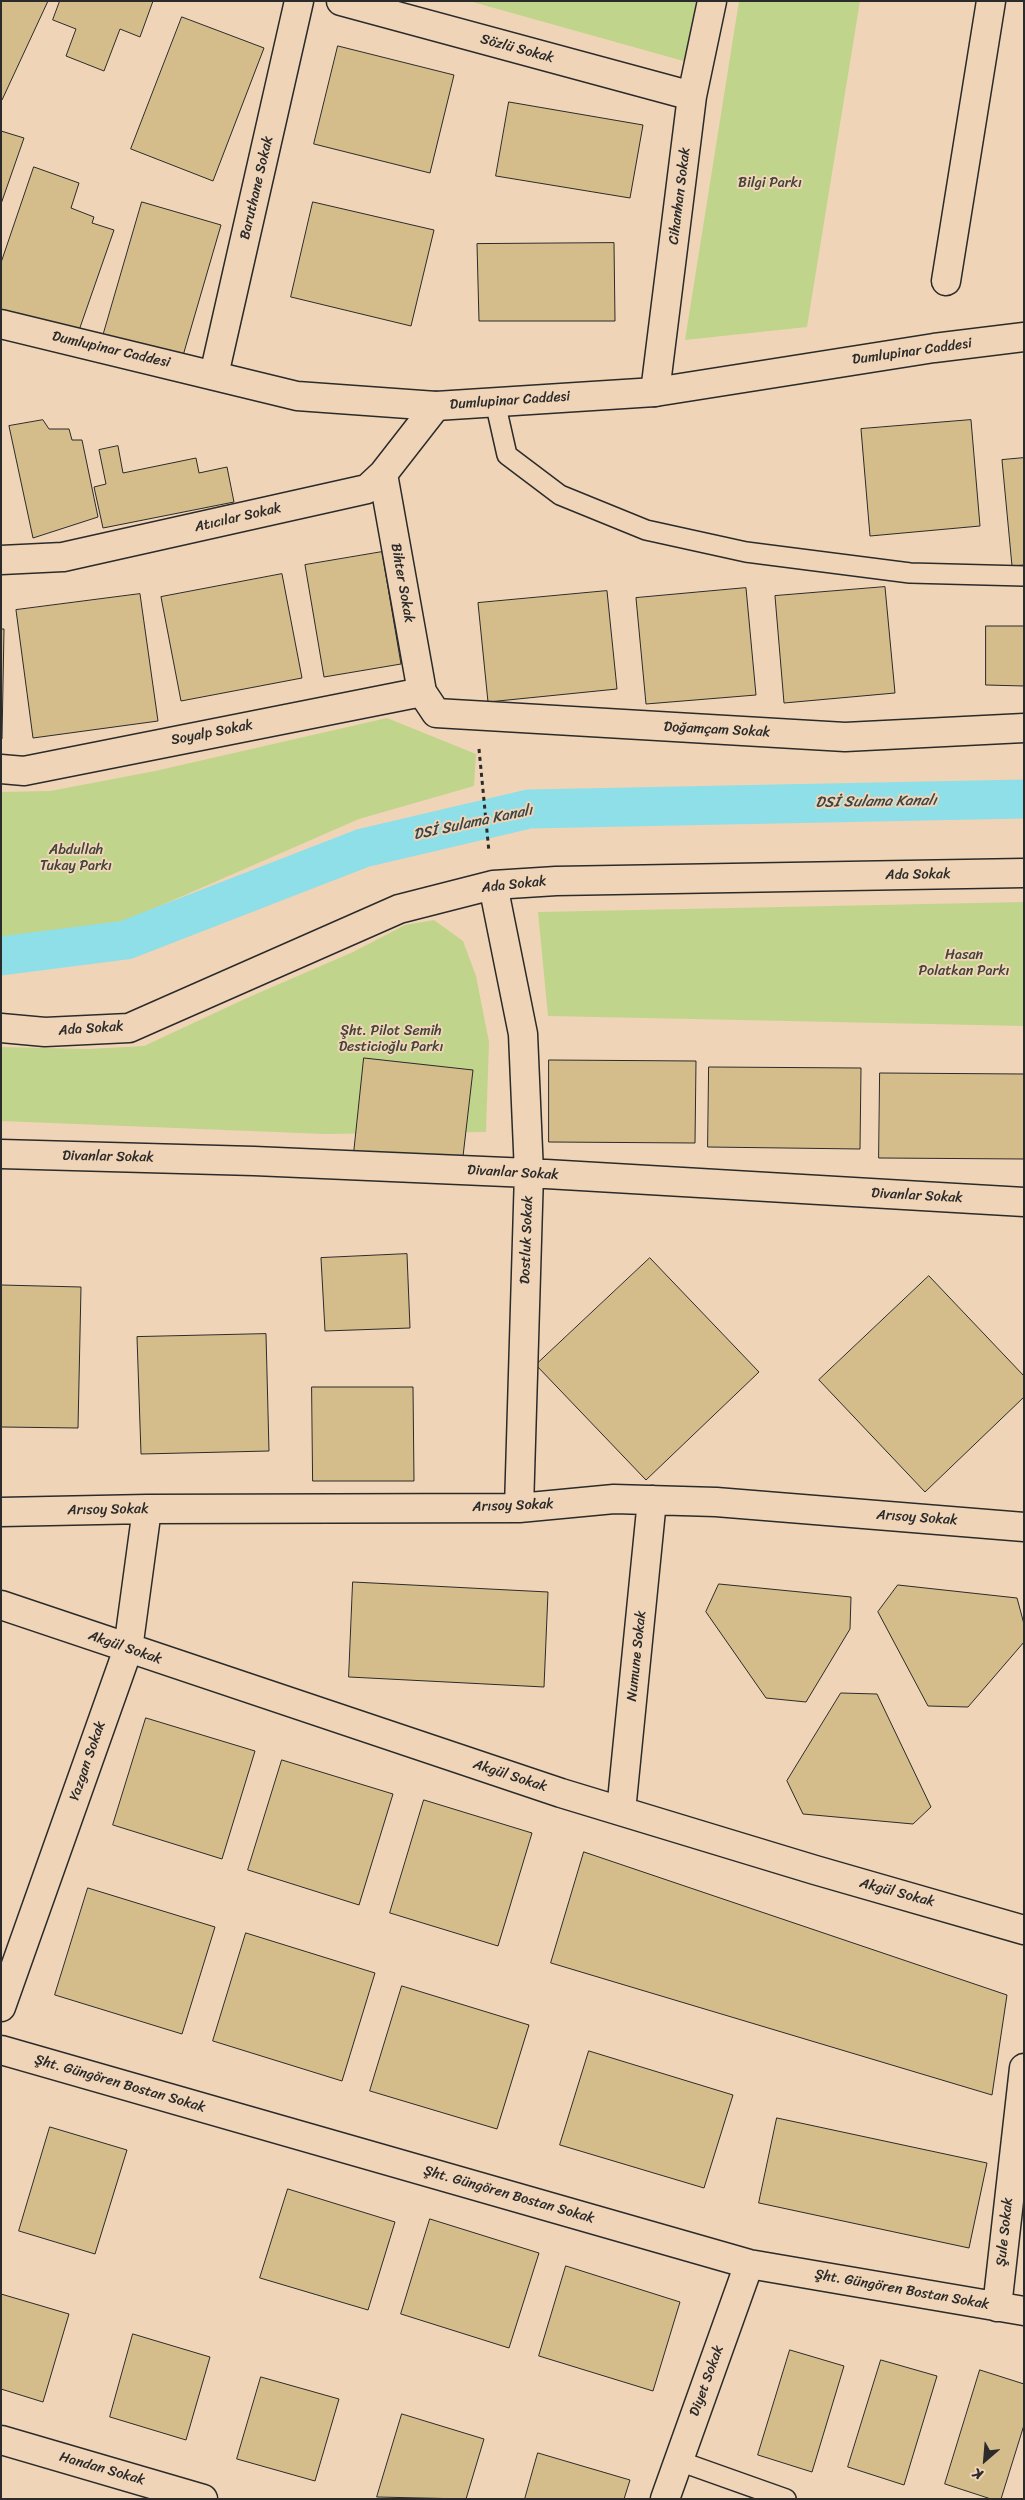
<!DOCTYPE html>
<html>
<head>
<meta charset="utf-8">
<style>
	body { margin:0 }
	#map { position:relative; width:1025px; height:2500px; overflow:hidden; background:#f0d4b7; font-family:Sriracha,sans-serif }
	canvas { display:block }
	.frame { position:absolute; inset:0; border:2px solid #2b2b2b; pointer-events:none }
	.north { position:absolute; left:960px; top:2435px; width:50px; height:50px; -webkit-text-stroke:4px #f0d4b7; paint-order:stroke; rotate:207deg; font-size:14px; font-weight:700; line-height:20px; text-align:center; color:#2b2b2b }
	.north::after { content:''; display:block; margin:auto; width:18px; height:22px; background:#2b2b2b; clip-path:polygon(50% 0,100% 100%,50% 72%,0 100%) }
</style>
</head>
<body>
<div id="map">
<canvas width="1025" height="2500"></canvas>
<div class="frame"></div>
<div class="north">K</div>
</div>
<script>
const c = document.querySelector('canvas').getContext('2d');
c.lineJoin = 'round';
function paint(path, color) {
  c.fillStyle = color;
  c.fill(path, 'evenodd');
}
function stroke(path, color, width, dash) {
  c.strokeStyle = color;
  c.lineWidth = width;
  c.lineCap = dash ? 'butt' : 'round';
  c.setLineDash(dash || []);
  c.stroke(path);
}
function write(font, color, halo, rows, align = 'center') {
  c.font = font + ' Sriracha,sans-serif';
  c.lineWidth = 4;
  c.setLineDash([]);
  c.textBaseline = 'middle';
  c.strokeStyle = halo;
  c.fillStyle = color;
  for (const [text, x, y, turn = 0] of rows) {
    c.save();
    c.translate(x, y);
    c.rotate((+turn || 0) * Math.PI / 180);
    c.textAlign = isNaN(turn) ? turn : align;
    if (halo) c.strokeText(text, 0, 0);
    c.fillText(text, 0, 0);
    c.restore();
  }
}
const green = new Path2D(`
	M469 1H696L687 62Z
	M739 1H860L807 327 685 340Z
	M387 718 476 754 474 786 359 819 130 919 83 930 1 938V792L50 791 155 771Z
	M1024 902V1026L548 1016 538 912Z
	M434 920 463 941 476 976 489 1042 486 1132 324 1134 1 1121V1047L88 1049 144 1046 247 998 353 952 405 925Z`);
const canal = new Path2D(`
	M1 956 126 940 363 848 529 809 1024 799`);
const building = new Path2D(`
	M1 1H48L2 100 1 99Z
	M60 1H153L140 37 120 29 104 71 66 56 76 29 53 20Z
	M182 17 264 48 213 181 131 149Z
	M338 46 454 75 430 173 314 144Z
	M509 102 643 125 630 198 496 176Z
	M1 131 24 138 1 204Z
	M34 167 79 183 71 208 94 217 92 223 114 230 76 339 1 313V263Z
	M142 202 221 225 180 366 101 343Z
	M313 202 434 230 411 326 291 297Z
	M614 243 615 321H479L477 244Z
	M43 420 49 429H69L72 440H82L98 517 33 538 9 426Z
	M971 420 980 526 870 536 861 429Z
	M118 446 123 473 196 458 199 473 227 467 234 502 103 528 94 487 106 484 99 450Z
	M1024 458V565L1012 566 1002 460Z
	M382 552 401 664 324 677 305 565Z
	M282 574 302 678 181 701 161 597Z
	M885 587 895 693 784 703 775 596Z
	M746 588 756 695 646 704 636 598Z
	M607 591 617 689 488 702 478 603Z
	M140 594 158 721 33 738 16 610Z
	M986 626H1024V686L986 685Z
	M1 629H4L2 739H1Z
	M364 1058 473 1070 462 1165 354 1153Z
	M549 1060 696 1061 695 1143 549 1142Z
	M709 1067 861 1068 860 1149 708 1147Z
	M880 1073 1024 1074V1159L879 1158Z
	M407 1254 410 1328 325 1331 321 1258Z
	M650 1258 759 1372 646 1480 536 1365Z
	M929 1276 1024 1376V1397L925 1492 819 1380Z
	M1 1285 81 1287 78 1428 1 1427Z
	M266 1334 269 1451 141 1454 137 1337Z
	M312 1387H413L414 1481H313Z
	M353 1582 548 1592 544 1687 349 1677Z
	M719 1584 851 1597 850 1629 806 1702 766 1698 706 1612Z
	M898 1585 1017 1598 1024 1624V1642L968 1707 928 1706 878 1612Z
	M841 1693 877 1694 931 1807 913 1824 803 1814 787 1781Z
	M146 1718 255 1751 222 1859 113 1825Z
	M282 1760 393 1794 359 1905 248 1870Z
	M424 1800 532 1833 498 1946 390 1913Z
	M584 1852 1007 1995 992 2095 551 1963Z
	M88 1888 215 1927 182 2034 55 1995Z
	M246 1933 375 1973 342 2081 213 2041Z
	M402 1986 529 2025 497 2129 370 2091Z
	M589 2051 733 2095 704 2188 560 2145Z
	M777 2118 987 2163 969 2248 759 2203Z
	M50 2127 127 2150 95 2254 19 2231Z
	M288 2189 395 2222 368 2310 260 2278Z
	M430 2219 539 2253 509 2348 401 2314Z
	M566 2266 680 2302 653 2391 539 2356Z
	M1 2294 69 2314 43 2402 1 2389Z
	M133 2334 210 2357 186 2440 110 2417Z
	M790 2350 844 2366 812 2472 758 2455Z
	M881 2360 937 2376 904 2485 848 2467Z
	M980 2370 1024 2384V2425L1001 2499H991L945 2484Z
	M261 2377 339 2399 315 2481 237 2459Z
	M402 2414 484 2439 466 2499 377 2497Z
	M538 2453 630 2480 624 2499H525Z`);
const path = new Path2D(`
	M479 749 489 852`);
const lane = new Path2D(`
	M495 402 507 455 560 495 646 530 746 552 910 573 1024 576
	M679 2461 786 2499`);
const street = new Path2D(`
	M341 1 692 96
	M946 281 991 1
	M214 375 299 1
	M655 392 692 96 712 1
	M383 474 422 692 436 713 845 737 1024 728
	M1 560 63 557 367 489 383 474 436 406
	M1 769 24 771 422 692
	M493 885 523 1034 529 1173 519 1508
	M1 1028 45 1032 129 1028 399 909 493 885 556 881 1024 873
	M1 1154 254 1161 529 1173 1024 1202
	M1 1512 147 1509 519 1508 614 1499 716 1502 1024 1527
	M1 1605 561 1793 815 1870 1024 1930
	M621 1811 652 1500
	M1 2007 128 1649 147 1509
	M1 2050 749 2264 1024 2311
	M997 2307 1024 2068
	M1 2440 203 2499
	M665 2499 749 2264`);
const secondary = new Path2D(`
	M1 324 297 396 436 406 655 392 934 348 1024 337`);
const streetNames = [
	["Sözlü Sokak",517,49,15],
	["Baruthane Sokak",257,188,-77],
	["Cihanhan Sokak",680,196,-83],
	["Dumlupinar Caddesi",111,350,13],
	["Dumlupinar Caddesi",912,352,-8],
	["Dumlupinar Caddesi",510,401,-4],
	["Atıcılar Sokak",238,518,-13],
	["Bihter Sokak",402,583,80],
	["Doğamçam Sokak",717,730,3],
	["Soyalp Sokak",212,733,-11],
	["Ada Sokak",918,875,-1],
	["Ada Sokak",514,885,-6],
	["Ada Sokak",91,1029,-4],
	["Divanlar Sokak",108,1157,1],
	["Divanlar Sokak",513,1173,3],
	["Divanlar Sokak",917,1196,3],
	["Dostluk Sokak",527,1240,-88],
	["Arısoy Sokak",513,1506,-2],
	["Arısoy Sokak",108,1510,-1],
	["Arısoy Sokak",917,1518,4],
	["Akgül Sokak",125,1648,19],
	["Numune Sokak",637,1656,-84],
	["Yazgan Sokak",88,1761,-71],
	["Akgül Sokak",510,1776,18],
	["Akgül Sokak",897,1893,15],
	["Şht. Güngören Bostan Sokak",120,2084,16],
	["Şht. Güngören Bostan Sokak",509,2195,16],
	["Şule Sokak",1005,2232,-84],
	["Şht. Güngören Bostan Sokak",902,2290,10],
	["Diyet Sokak",707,2381,-70],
	["Handan Sokak",102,2469,16]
];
const parkNames = [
	["Bilgi Parkı",770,183],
	["Abdullah",76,850],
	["Tukay Parkı",76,866],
	["Hasan",964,955],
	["Polatkan Parkı",964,971],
	["Şht. Pilot Semih",391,1031],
	["Desticioğlu Parkı",391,1047]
];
const waterNames = [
	["DSİ Sulama Kanalı",876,802,-1],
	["DSİ Sulama Kanalı",473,823,-12]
];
paint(green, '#c0d58b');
stroke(canal, '#8edfe8', 39);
paint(building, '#d4bc8b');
stroke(building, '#2b2b2b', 1);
stroke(lane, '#2b2b2b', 22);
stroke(street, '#2b2b2b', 31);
stroke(secondary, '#2b2b2b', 31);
stroke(path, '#2b2b2b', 3, [4, 4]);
stroke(lane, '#f0d4b7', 19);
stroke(street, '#f0d4b7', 28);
stroke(secondary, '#f0d4b7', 28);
write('14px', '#2b2b2b', '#f0d4b7', streetNames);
write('14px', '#414439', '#f0d4b7', parkNames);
write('italic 15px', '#3a4647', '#f0d4b7', waterNames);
</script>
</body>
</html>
